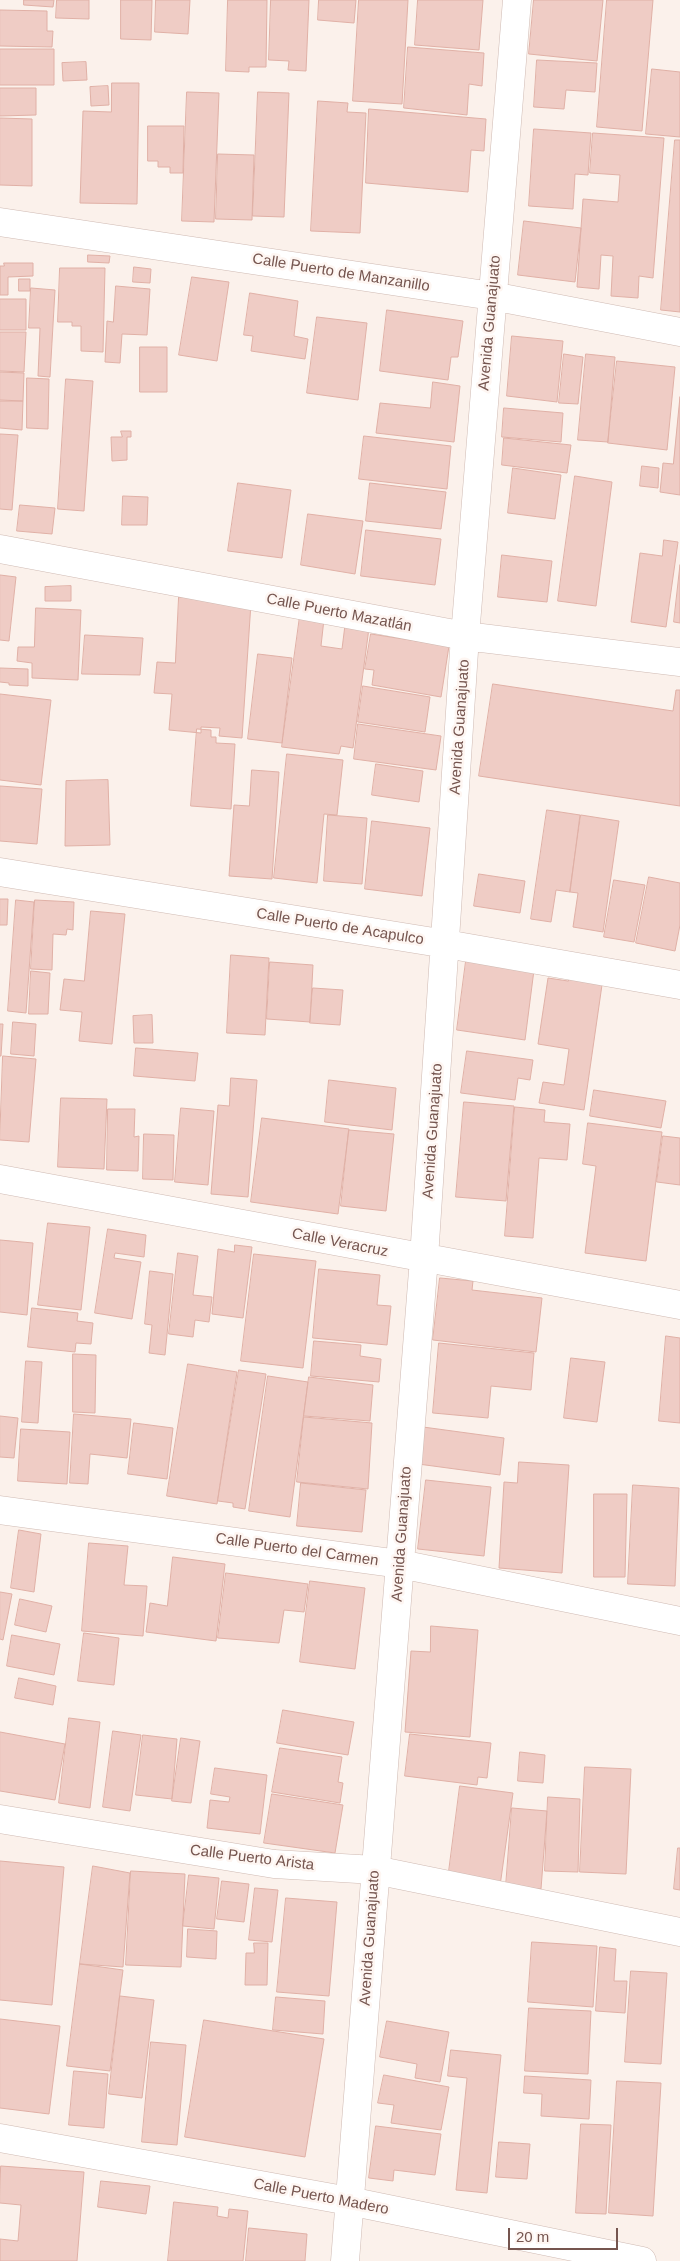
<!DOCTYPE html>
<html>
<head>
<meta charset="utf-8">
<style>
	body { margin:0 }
	#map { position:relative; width:680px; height:2261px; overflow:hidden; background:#fbf1eb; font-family:Helvetica,sans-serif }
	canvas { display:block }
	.scale { position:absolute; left:508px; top:2228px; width:110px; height:22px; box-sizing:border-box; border:2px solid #75554f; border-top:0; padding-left:6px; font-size:15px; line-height:18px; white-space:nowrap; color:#75554f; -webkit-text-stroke:4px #fef6f2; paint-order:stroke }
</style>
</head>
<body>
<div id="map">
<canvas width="680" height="2261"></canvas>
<div class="scale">20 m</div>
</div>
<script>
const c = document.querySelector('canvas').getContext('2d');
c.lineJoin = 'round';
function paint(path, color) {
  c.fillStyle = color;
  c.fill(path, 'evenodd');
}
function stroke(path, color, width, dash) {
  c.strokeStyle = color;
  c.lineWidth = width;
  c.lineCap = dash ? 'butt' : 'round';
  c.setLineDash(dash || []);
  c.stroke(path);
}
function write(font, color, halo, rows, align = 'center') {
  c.font = font + ' Helvetica,sans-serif';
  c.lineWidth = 5;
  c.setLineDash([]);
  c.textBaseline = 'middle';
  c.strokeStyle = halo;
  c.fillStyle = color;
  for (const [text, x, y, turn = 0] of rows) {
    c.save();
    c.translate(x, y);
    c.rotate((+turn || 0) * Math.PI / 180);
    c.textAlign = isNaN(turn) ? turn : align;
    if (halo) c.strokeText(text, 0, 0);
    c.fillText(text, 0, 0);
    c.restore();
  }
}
const building = new Path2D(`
	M24 0H54L53 7 24 5Z
	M57 0H89V19L56 18Z
	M121 0H152L151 40 121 39Z
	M156 0H190L188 34 155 32Z
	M228 0H267L266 67H249V72L226 71Z
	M271 0H309L306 71 288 70 289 61 269 60Z
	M319 0H356L354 23 318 20Z
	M359 0H408L402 104 353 101Z
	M418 0H483L479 50 415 45Z
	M534 0H603L597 61 529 54Z
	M607 0H653L642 131 597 127Z
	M0 10 47 11V31H53L52 47 0 46Z
	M408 47 484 53 482 86 469 84 467 115 404 108Z
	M0 49H54V85H0Z
	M537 60 597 63 595 92 566 90 564 109 534 107Z
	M86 62 87 80 63 81 62 63Z
	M652 69 680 72V137L646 134Z
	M112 83H139L137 204 80 203 83 111 111 112Z
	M108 86 109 105 91 106 90 87Z
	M0 88H36V115L0 116Z
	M187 92 219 93 214 222 182 221Z
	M258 92 289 93 284 217 253 216Z
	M318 101 348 103 347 112 366 113 360 233 311 231Z
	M369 109 486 119 484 151 471 150 468 192 366 183Z
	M0 118 32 119V186L0 185Z
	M148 126H184L183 173H170V167H158V161H148Z
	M534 129 591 133 588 175 575 174 573 209 529 206Z
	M593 133 664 138 653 278 639 276 638 298 611 296 613 256 601 255 599 289 577 287 583 199 618 202 620 175 590 173Z
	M675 140H680V312L661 310Z
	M218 154 254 155 252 220 216 219Z
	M524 221 581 228 575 282 518 275Z
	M88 255 110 256 109 263 88 262Z
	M4 263H33V276L8 277V295H0V266H4Z
	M134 267 151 269 150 283 133 282Z
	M60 268H105L103 352 81 351V326H72V322H58Z
	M192 277 229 282 217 361 179 355Z
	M19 279H30V291H19Z
	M116 286 150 289 147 335 122 334 120 363 105 362 107 321 113 322Z
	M31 288 55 290 50 377 38 376 40 328H29Z
	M250 293 298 301 294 336 308 339 305 359 251 351 253 336 244 335Z
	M0 299H26V330H0Z
	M387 310 463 321 458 357H451L448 380 380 371Z
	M317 317 367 323 358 400 307 393Z
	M0 332H26L24 372 0 371Z
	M512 336 563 341 557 402 507 396Z
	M140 347H167V392H140Z
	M564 354 583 357 578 404 559 403Z
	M586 354 615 357 608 442 578 440Z
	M617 361 675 367 667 450 608 443Z
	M0 372 24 373 23 401 0 400Z
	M27 378 49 379 48 429 27 428Z
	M66 379 93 381 84 511 58 509Z
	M433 382 460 386 454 442 376 433 380 403 430 408Z
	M680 397V495L660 492 663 463 673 464Z
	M0 401H23L22 430 0 428Z
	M504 408 563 413 561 442 502 437Z
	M121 431H131V437H127V460L112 461 111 437H122Z
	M0 434 18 435 12 510 0 509Z
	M364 436 451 446 447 489 359 479Z
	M504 438 571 445 567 473 502 465Z
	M642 466 659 468 658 488 640 486Z
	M513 468 561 475 555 519 508 513Z
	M575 476 612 482 596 606 558 601Z
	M238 483 291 490 282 558 228 551Z
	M370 483 446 492 441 529 366 521Z
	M123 496 148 497 147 525H122Z
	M20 505 55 508 52 534 17 531Z
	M308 514 363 521 355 574 301 565Z
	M366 530 441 539 435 585 361 576Z
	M664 540 678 542 666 627 631 622 640 553 662 556Z
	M502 555 552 561 547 602 498 597Z
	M680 565V623L674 622Z
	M0 575 16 577 9 641 0 640Z
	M71 586V601H45V587Z
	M179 597 251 603 242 738 219 736 220 728 201 727V733L169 730 172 694 154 693 157 662 175 663Z
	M36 608 81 610 78 680 32 678V663L17 661 18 647H34Z
	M300 616 324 619 321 646 342 649 345 625 369 628 353 748 341 746 339 754 282 747Z
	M371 634 449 646 441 697 372 685 374 670 365 669Z
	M85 635 143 638 140 675 82 674Z
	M258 654 292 658 282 743 248 739Z
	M0 668 28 669V686L9 685V683L0 682Z
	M493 684 673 711 676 690H680V806L479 776Z
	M363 686 430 697 425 732 358 722Z
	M0 694 51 700 41 785 0 780Z
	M358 724 441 736 436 770 354 759Z
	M197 729 211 730V737H216V743L235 744 231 809 191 806Z
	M287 754 343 760 337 815 324 814 317 883 274 878Z
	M376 764 423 771 419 802 372 795Z
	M252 770 279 772 272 879 229 876 234 805 249 806Z
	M108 780 110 845 65 846 66 781Z
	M0 786 42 789 37 844 0 841Z
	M547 810 580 815 570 892 556 890 551 922 531 919Z
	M328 815 367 818 362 884 324 881Z
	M581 815 619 821 603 932 573 927 578 893 570 892Z
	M372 821 430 828 422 896 365 889Z
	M479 874 525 881 520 913 474 906Z
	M649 877 680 883V925L675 951 636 943Z
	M614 880 645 885 634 942 604 937Z
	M0 899H8L7 925H0Z
	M16 900 34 902 26 1013 8 1011Z
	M35 900 74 902 73 930 67 929 66 935 53 934 52 970 31 969Z
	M91 911 125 914 112 1044 79 1041 82 1012 60 1010 64 979 84 981Z
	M231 955 269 958 265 1035 227 1033Z
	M466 961 534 970 525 1040 457 1030Z
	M270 962 313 965 310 1022 267 1019Z
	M31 971 50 973 48 1014H29Z
	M570 972 603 978 584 1110 539 1103 543 1082 564 1085 569 1049 538 1044 548 978 568 981Z
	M313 988 343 990 340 1025 310 1023Z
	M152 1015 153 1043H134L133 1016Z
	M13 1022 36 1024 34 1056 11 1054Z
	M0 1024H3L1 1056H0Z
	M136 1048 198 1053 195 1081 134 1076Z
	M467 1051 533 1060 530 1080 518 1078 515 1100 461 1093Z
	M3 1056 36 1059 29 1142 0 1140Z
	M231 1078 257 1080 248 1197 211 1194 218 1105 229 1106Z
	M329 1080 396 1088 392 1130 325 1122Z
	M594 1090 666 1101 661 1128 590 1116Z
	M61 1098 107 1099 104 1169 58 1167Z
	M464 1102 514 1106 506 1201 456 1197Z
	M515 1107 545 1110 544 1122 570 1124 567 1160 539 1158 533 1238 505 1236Z
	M181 1108 214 1111 208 1185 175 1182Z
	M108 1109H135L134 1137 139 1136 138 1171 107 1170Z
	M262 1118 349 1129 338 1214 251 1202Z
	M588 1123 662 1132 646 1261 585 1253 596 1166 583 1164Z
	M349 1130 394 1134 386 1211 341 1206Z
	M144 1134 174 1135 173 1180 143 1179Z
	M663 1136 680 1138V1185L657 1182Z
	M48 1223 90 1227 81 1310 38 1305Z
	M108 1229 146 1235 144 1257 115 1253 114 1258 141 1262 132 1319 95 1313Z
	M0 1240 33 1243 27 1315 0 1312Z
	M235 1245 252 1247 243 1318 212 1314 218 1249 234 1252Z
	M178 1253 198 1256 193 1295 212 1297 209 1322 195 1320 193 1337 169 1334Z
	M254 1254 316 1261 303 1368 241 1361Z
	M319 1269 380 1275 377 1305 391 1306 387 1345 313 1338Z
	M150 1271 173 1274 165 1355 149 1353 152 1325 145 1324Z
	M440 1278 473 1281 472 1290 542 1298 536 1352 433 1340Z
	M32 1308 78 1313 77 1321 93 1323 91 1344 76 1343 75 1352 28 1347Z
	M666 1336 680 1338V1423L659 1421Z
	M314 1341 361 1345 360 1356 381 1359 379 1382 311 1376Z
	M439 1343 534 1353 531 1390 491 1386 488 1418 433 1413Z
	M73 1354 96 1355 95 1413 73 1412Z
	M571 1358 605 1362 597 1422 564 1418Z
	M26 1361 42 1362 38 1423 22 1422Z
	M188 1364 237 1372 217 1504 167 1496Z
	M239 1370 266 1374 245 1509 233 1507V1503L218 1501Z
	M268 1376 308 1382 290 1517 249 1511Z
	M309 1377 373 1385 370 1421 304 1416Z
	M74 1414 131 1419 127 1458 90 1454 88 1484 70 1483Z
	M0 1416 18 1418 14 1458 0 1457Z
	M304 1417 372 1423 368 1489 297 1482Z
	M134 1423 173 1428 167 1479 128 1474Z
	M423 1427 504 1438 500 1475 418 1464Z
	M21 1429 70 1432 67 1484 18 1481Z
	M519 1462 569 1465 562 1573 499 1568 504 1482 517 1483Z
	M426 1480 491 1487 484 1556 418 1549Z
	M301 1483 366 1490 362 1532 297 1526Z
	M633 1485 679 1488 675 1586 628 1584Z
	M594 1494H627L625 1577H594Z
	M19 1530 41 1534 34 1592 11 1588Z
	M89 1543 128 1546 124 1585 147 1586 143 1636 82 1631Z
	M173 1557 225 1564 216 1641 146 1632 150 1603 167 1606Z
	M226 1573 308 1584 304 1612 284 1610 279 1643 218 1638Z
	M310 1581 365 1588 355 1669 300 1662Z
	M0 1592 12 1594 3 1640 0 1639Z
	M20 1599 52 1606 46 1632 15 1625Z
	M431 1626 478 1630 470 1737 405 1732 411 1651 430 1652Z
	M84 1633 119 1638 114 1685 78 1681Z
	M12 1635 60 1644 54 1675 7 1666Z
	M19 1678 56 1686 53 1705 15 1698Z
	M283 1710 354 1722 348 1755 277 1743Z
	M69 1718 100 1722 90 1808 59 1803Z
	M113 1731 141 1735 130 1811 103 1807Z
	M0 1732 65 1744 55 1800 0 1791Z
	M410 1734 491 1743 487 1778 478 1777 477 1785 405 1776Z
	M143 1735 177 1739 172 1799 136 1795Z
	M181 1738 200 1741 191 1803 172 1801Z
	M280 1748 342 1757 338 1782 343 1783 340 1803 272 1792Z
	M520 1752 545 1755 543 1783 518 1781Z
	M585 1767 631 1769 626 1874 580 1872Z
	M215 1768 267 1775 260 1834 207 1828 210 1800 229 1802 230 1797 211 1794Z
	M460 1786 513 1793 500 1886 448 1879Z
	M272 1794 343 1805 335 1853 264 1843Z
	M548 1797 580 1799 578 1872 545 1871Z
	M512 1808 547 1811 541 1889 506 1886Z
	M678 1848H680V1890L674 1889Z
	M0 1861 64 1867 52 2005 0 2000Z
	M93 1866 130 1873 123 1967 80 1964Z
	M131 1871 185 1874 181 1967 126 1965Z
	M189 1875 219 1878 214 1929 183 1926Z
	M222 1881 249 1884 244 1922 217 1919Z
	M255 1888 278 1890 272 1942 249 1940Z
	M286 1898 337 1902 329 1996 277 1992Z
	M188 1929 217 1931 216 1959 187 1957Z
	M532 1942 597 1946 593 2007 528 2002Z
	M254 1943H268L267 1985H245L246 1953H254Z
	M600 1947 616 1949 614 1981H627L625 2013 596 2011Z
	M80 1964 123 1970 110 2071 67 2066Z
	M631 1971 667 1973 661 2064 625 2062Z
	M120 1996 154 2000 142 2098 109 2094Z
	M276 1997 325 2001 323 2034 273 2030Z
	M529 2008 591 2011 588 2074 525 2071Z
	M0 2019 60 2026 49 2114 0 2108Z
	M204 2020 324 2039 305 2157 185 2137Z
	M387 2021 449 2032 440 2082 415 2078 417 2064 380 2057Z
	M151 2042 186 2045 177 2145 142 2142Z
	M451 2050 501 2055 487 2193 456 2190 467 2078 448 2076Z
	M74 2071 108 2074 104 2128 69 2125Z
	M384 2075 449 2087 441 2130 391 2123 394 2105 378 2103Z
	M525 2076 591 2080 589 2119 541 2116 542 2094 524 2093Z
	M617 2081 661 2083 653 2216 609 2213Z
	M581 2124 611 2125 606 2214 576 2213Z
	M376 2126 441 2134 435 2175 394 2170 393 2181 369 2178Z
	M499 2142 530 2144 527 2179 496 2177Z
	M1 2166 84 2172 77 2261H0V2239L18 2241 21 2205 0 2203Z
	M101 2181 150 2186 146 2214 98 2207Z
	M174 2202 218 2207 217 2216 228 2218 229 2209 248 2211 243 2261H168Z
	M249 2228 307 2234 305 2261H246Z`);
const minor = new Path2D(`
	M0 222 492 296 680 332
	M0 549 465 636 680 662
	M0 872 446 944 680 985
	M0 1179 680 1305
	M0 1510 400 1564 680 1621
	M0 1819 274 1864 375 1870 680 1932
	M0 2138 349 2201 642 2261
	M345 2261 424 1258 465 636 517 0`);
const streetNames = [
	["Calle Puerto de Manzanillo",341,273,9],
	["Avenida Guanajuato",490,323,-85],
	["Calle Puerto Mazatlán",339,613,11],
	["Avenida Guanajuato",460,727,-86],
	["Calle Puerto de Acapulco",340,927,9],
	["Avenida Guanajuato",433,1131,-86],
	["Calle Veracruz",340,1243,11],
	["Avenida Guanajuato",402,1534,-86],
	["Calle Puerto del Carmen",297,1550,8],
	["Calle Puerto Arista",252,1858,7],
	["Avenida Guanajuato",370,1938,-86],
	["Calle Puerto Madero",321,2197,11]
];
paint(building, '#efccc5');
stroke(building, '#e0b0a6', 1);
stroke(minor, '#cfbab3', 29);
stroke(minor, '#fff', 28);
write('15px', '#75554f', '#fef6f2', streetNames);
</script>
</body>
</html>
